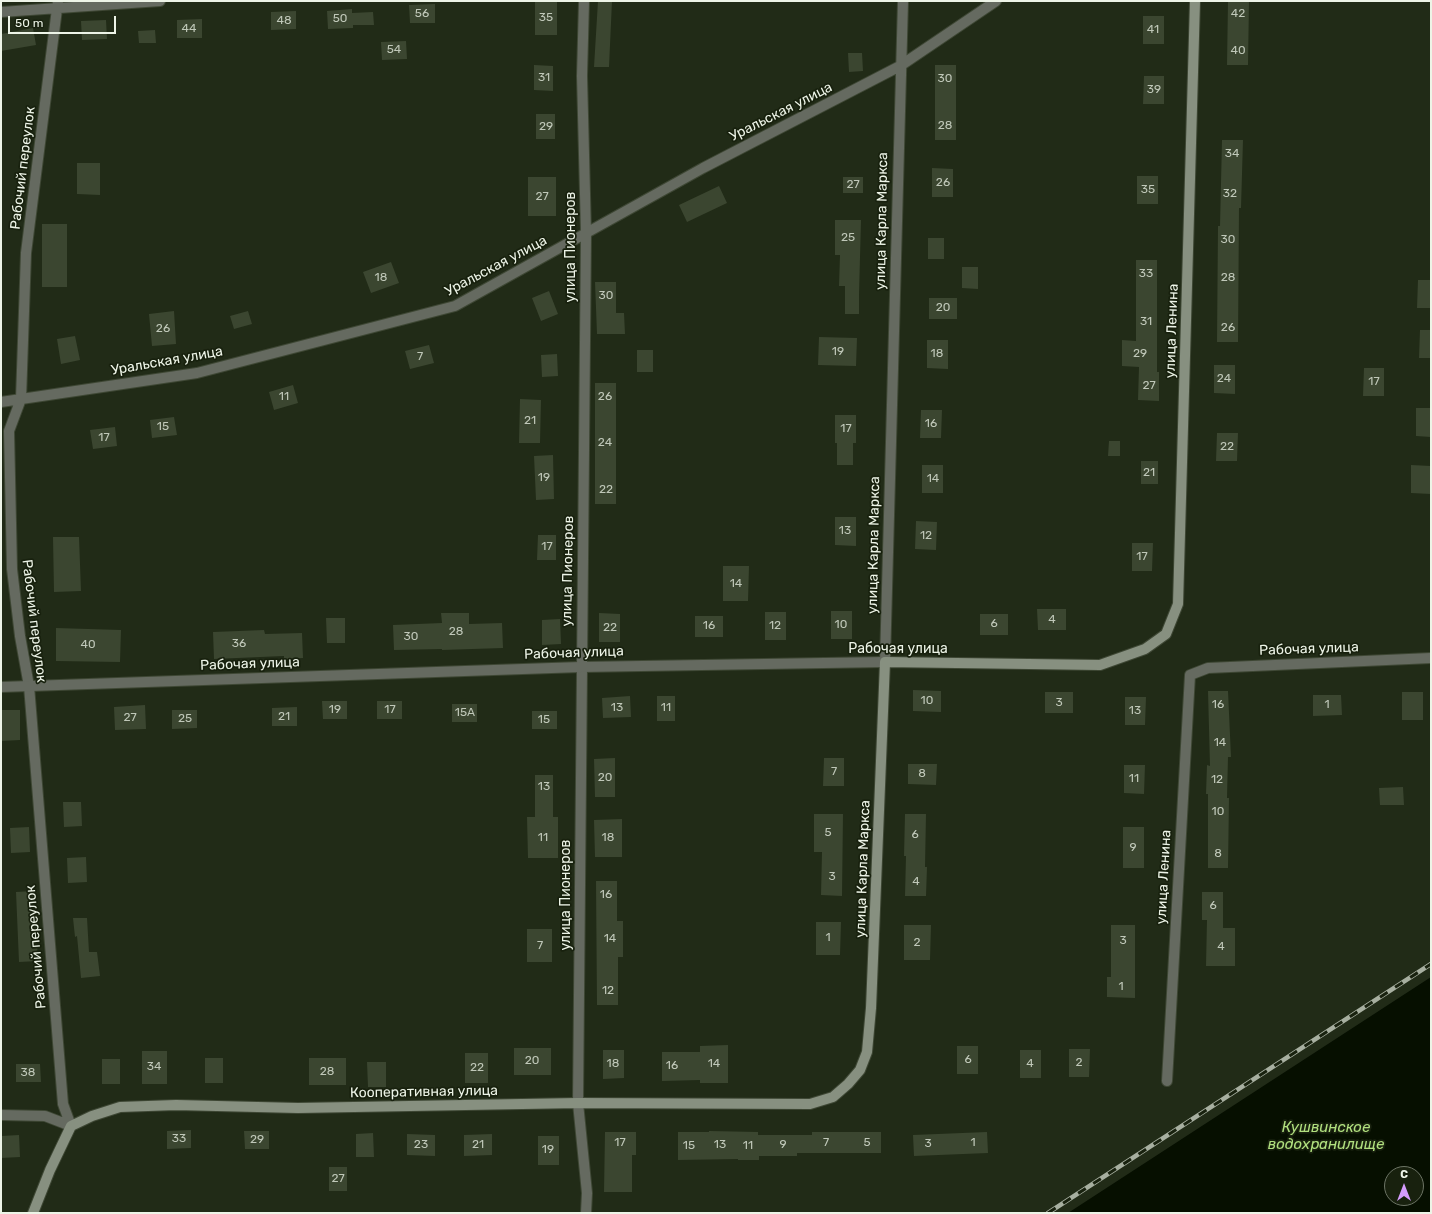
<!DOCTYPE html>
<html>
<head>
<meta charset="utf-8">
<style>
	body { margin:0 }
	#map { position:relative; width:1432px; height:1214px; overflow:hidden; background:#212b17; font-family:Rubik,sans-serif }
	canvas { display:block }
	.frame { position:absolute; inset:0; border:2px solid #edf4e7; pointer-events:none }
	.north { position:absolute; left:1384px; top:1166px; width:40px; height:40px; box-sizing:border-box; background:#18210e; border:1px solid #6d7565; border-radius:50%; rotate:0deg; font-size:11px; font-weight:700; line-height:16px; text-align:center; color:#edf4e7 }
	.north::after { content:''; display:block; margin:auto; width:14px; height:18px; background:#d49cfc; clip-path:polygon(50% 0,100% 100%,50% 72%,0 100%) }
	.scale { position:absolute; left:8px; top:16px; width:108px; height:18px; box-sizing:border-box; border:2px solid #edf4e7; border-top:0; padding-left:5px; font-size:12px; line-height:14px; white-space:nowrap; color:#edf4e7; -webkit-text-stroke:3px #18210e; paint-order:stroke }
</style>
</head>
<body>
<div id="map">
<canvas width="1432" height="1214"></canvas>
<div class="frame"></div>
<div class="north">С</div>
<div class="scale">50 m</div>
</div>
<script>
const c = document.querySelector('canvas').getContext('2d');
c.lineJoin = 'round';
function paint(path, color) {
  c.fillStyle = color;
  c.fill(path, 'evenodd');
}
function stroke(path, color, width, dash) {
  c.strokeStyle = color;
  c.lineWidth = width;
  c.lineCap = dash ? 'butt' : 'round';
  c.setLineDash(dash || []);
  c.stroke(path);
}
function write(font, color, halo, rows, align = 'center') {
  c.font = font + ' Rubik,sans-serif';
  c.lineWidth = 3.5;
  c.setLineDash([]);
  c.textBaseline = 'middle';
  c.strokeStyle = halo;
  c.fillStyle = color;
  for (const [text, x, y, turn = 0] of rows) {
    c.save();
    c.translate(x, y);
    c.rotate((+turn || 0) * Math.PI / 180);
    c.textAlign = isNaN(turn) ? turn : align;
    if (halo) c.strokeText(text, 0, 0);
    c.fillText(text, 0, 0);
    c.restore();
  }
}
const water = new Path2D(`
	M1431 977V1213H1068ZM1392 1174H1416V1198H1392Z`);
const building = new Path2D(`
	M535 1H557V35H535Z
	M598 1H612L609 67H594Z
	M1228 1H1249L1248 65H1227Z
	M435 4V23H410L409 5Z
	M352 9V13L373 12 374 25H353V28L328 29 327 11Z
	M296 11V29L271 30V12Z
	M1143 16H1164V44H1143Z
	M202 19V38H177V20Z
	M106 20 107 39 82 40 81 21Z
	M33 28 36 45 1 51V34Z
	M155 30 156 43H139L138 31Z
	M406 41 407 59 382 60 381 42Z
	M848 53H862L863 71 849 72Z
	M534 65 553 66V91L534 90Z
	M935 65H956V140H935Z
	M1144 76H1164V104H1143Z
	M536 114H555V139H536Z
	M1222 140H1243L1241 208H1239L1238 342H1217L1218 226H1220Z
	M77 163H100V195L77 194Z
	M932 168 953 169V197H932Z
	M1137 176H1158V204H1137Z
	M528 177H556V216H528Z
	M843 177H863V193H843Z
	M719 186 727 203 687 222 679 205Z
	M835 220H861L859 295V314H845V286H839L840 255H835Z
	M42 224H67V287H42Z
	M928 238H944V259H928Z
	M1136 260H1157V372H1159V401L1138 400 1139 367 1122 366V340L1136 341Z
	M391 262 399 283 371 293 363 272Z
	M962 267H978V289L962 288Z
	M1418 280H1431V308H1417Z
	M595 282H616V313H624L625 334H597Z
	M549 291 558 314 541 321 532 298Z
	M929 298H957V319H929Z
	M174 311 176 344 152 346 149 314Z
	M248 311 252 324 234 329 230 316Z
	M1420 330H1431V358H1419Z
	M75 336 80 360 61 364 57 339Z
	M819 337 857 338 856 366 818 365Z
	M927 340H948V369L927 368Z
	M429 345 434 363 410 369 405 351Z
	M637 350H653V372H637Z
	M557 354 558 376 542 377 541 355Z
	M1214 365H1235V394L1214 393Z
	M1364 368H1384V396H1363Z
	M595 383H616V504H595Z
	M293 385 298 403 274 410 269 392Z
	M520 399 541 400 540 443H519Z
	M1416 408H1431V437L1416 436Z
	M921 410H942L941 438H920Z
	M835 415H856V443H853V465H837V443H835Z
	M174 417 177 435 152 438 150 420Z
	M115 427 117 446 93 449 90 430Z
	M1217 433H1238L1237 461H1216Z
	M1109 441H1120V456H1108Z
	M553 455 554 499 536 500 534 456Z
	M1141 461H1158V484H1141Z
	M922 465H943V493H922Z
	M1411 465 1431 466V494L1411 493Z
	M835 517H856V546L835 545Z
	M916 521 937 522 936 550 915 549Z
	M538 535H556V560H537Z
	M53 537H79L81 591 54 592Z
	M1132 543H1153L1152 571H1132Z
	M723 566H749L748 601H723Z
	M1037 609H1066V630H1038Z
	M831 611H852V639H831Z
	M765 612H786V640H765Z
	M441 613H469V624L502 623 503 648 442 650V649L394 650 393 625 442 623Z
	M599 613 620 614V642H599Z
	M980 614H1008V635H980Z
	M695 616H723V637H695Z
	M326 618H345V643H327Z
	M560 619 561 644 542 645V620Z
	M56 628 121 630 120 662 56 661Z
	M264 630 265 634 302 633 303 658 284 659V656L214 659 213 632Z
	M913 690 941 691V712L913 711Z
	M1208 691H1228L1231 757H1228L1227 798H1229L1228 868H1208V794H1206L1207 765 1210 766Z
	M1045 692H1073V713H1045Z
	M1402 692H1423V720H1402Z
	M1313 695H1341L1342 715 1313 716Z
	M630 696 631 717 603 718 602 698Z
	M657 696H675V721H657Z
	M1125 697H1146L1145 725H1125Z
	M322 701H347V719H323Z
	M377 701H402V719H377Z
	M452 704H477V722H452Z
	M145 705 146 729 115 730 114 707Z
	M297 707V726H272V708Z
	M1 710H20V740L1 741Z
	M172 710H197V728L172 729Z
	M532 711H557V729H532Z
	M615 758V797H595L594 759Z
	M824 758H844V786H823Z
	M908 764H937L936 785 908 784Z
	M1124 765H1145L1144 794 1124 793Z
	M535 775H553V817H558V858H528L527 817H535Z
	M1403 787 1404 805H1380L1379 788Z
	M63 802H81L82 826 64 827Z
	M814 814H843L842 896 821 895 822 852H814Z
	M905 814H926L925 867H927L926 896H905L906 856H904Z
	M622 819V857H595L594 820Z
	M29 827 30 852 11 853 10 828Z
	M1123 827H1144V868H1123Z
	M86 857 87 882 68 883 67 858Z
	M596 881H617V921H623V957H618V1005H597Z
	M34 891 38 961 19 962 16 892Z
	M1202 892H1223V928H1235V966H1206L1207 920H1202Z
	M73 918H87L89 952H97L100 976 81 978 77 936 75 937Z
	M816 922H841L840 955H816Z
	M904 925H931L930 960H904Z
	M1111 925H1135V998L1107 997V977H1111Z
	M527 929H552V962H527Z
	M728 1045V1083H700V1080L662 1081V1052H700V1046Z
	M957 1046H978V1074H957Z
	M514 1048H551V1075H514Z
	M1069 1049H1090L1089 1077H1069Z
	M603 1050H624V1078L603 1079Z
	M1020 1050H1041V1078H1020Z
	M142 1051H167V1084H142Z
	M465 1053H488V1083H465Z
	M205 1058H223V1083H205Z
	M309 1058H346V1085H309Z
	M102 1059H120V1084H102Z
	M367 1062H386V1087H368Z
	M16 1064H40L41 1082H16Z
	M191 1130V1148L167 1149V1131Z
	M244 1131H269V1149H245Z
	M709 1131 758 1132V1135H812V1132H881V1153H797V1156H759V1160H738V1159L678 1160V1132H709Z
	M605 1132H636V1155H632V1192H604Z
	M987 1132 988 1153 914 1156 913 1135Z
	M373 1133 374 1157H356V1134Z
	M407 1134 435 1135V1156L407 1155Z
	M492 1134V1155L464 1156V1135Z
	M19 1135 20 1157 1 1158V1136Z
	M538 1136H559V1165H538Z
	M329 1167H347V1191H329Z`);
const minor = new Path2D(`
	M58 1 26 253 21 399 9 431 12 569 20 636 29 686 63 1104 71 1126
	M584 1 582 76 586 233 578 1103 587 1193 586 1213
	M1 12 160 1
	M1 402 197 373 455 306 703 168 900 66 996 1
	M885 662 903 1
	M1167 1081 1190 675 1208 668 1431 658
	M1 1115 45 1116 71 1126`);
const tertiary = new Path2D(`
	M1 687 581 667 885 662`);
const secondary = new Path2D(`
	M33 1213 50 1170 71 1126 92 1116 120 1107 176 1105 298 1108 578 1103 810 1104 833 1097 848 1084 860 1070 867 1052 871 1008 885 662 1100 665 1145 649 1166 634 1178 604 1195 1`);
const rail = new Path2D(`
	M1048 1213 1431 964`);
const numberNames = [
	["56",422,14],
	["42",1238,14],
	["35",546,18],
	["50",340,19],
	["48",284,21],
	["44",189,29],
	["41",1153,30],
	["54",394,50],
	["40",1238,51],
	["31",544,78],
	["30",945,79],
	["39",1154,90],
	["28",945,126],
	["29",546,127],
	["34",1232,154],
	["26",943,183],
	["27",853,185],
	["35",1148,190],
	["32",1230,194],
	["27",542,197],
	["25",848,238],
	["30",1228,240],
	["33",1146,274],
	["18",381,278],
	["28",1228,278],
	["30",606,296],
	["20",943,308],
	["31",1146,322],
	["26",1228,328],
	["26",163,329],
	["19",838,352],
	["18",937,354],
	["29",1140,354],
	["7",420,357],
	["24",1224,379],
	["17",1374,382],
	["27",1149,386],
	["11",284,397],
	["26",605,397],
	["21",530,421],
	["16",931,424],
	["15",163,427],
	["17",846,429],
	["17",104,438],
	["24",605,443],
	["22",1227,447],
	["21",1149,473],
	["19",544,478],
	["14",933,479],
	["22",606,490],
	["13",845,531],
	["12",926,536],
	["17",547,547],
	["17",1142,557],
	["14",736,584],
	["4",1052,620],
	["6",994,624],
	["10",841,625],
	["16",709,626],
	["12",775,626],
	["22",610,628],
	["28",456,632],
	["30",411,637],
	["36",239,644],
	["40",88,645],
	["10",927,701],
	["3",1059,703],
	["16",1218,705],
	["1",1327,705],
	["13",617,708],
	["11",666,708],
	["19",335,710],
	["17",390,710],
	["13",1135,711],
	["15А",465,713],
	["21",284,717],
	["27",130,718],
	["25",185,719],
	["15",544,720],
	["14",1220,743],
	["7",834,772],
	["8",922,774],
	["20",605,778],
	["11",1134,779],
	["12",1217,780],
	["13",544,787],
	["10",1218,812],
	["5",828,833],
	["6",915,835],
	["11",543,838],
	["18",608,838],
	["9",1133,848],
	["8",1218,854],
	["3",832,877],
	["4",916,882],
	["16",606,895],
	["6",1213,906],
	["1",828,938],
	["14",610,939],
	["3",1123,941],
	["2",917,943],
	["7",540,946],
	["4",1221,947],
	["1",1121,987],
	["12",608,991],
	["6",968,1060],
	["20",532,1061],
	["2",1079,1063],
	["18",613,1064],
	["14",714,1064],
	["4",1030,1064],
	["16",672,1066],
	["34",154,1067],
	["22",477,1068],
	["28",327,1072],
	["38",28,1073],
	["33",179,1139],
	["29",257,1140],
	["17",620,1143],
	["7",826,1143],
	["5",867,1143],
	["1",973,1143],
	["3",928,1144],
	["23",421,1145],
	["21",478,1145],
	["13",720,1145],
	["9",783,1145],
	["15",689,1146],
	["11",748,1146],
	["19",548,1150],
	["27",338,1179]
];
const streetNames = [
	["Уральская улица",781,112,-27],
	["Рабочий переулок",23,168,-83],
	["улица Карла Маркса",882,221,-89],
	["улица Пионеров",571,247,-90],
	["Уральская улица",496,266,-28],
	["улица Ленина",1172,331,-88],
	["Уральская улица",167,361,-10],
	["улица Карла Маркса",874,545,-89],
	["улица Пионеров",568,571,-89],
	["Рабочий переулок",34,621,83],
	["Рабочая улица",898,649],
	["Рабочая улица",1309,649,-2],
	["Рабочая улица",574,653,-2],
	["Рабочая улица",250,664,-2],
	["улица Карла Маркса",863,869,-88],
	["улица Ленина",1164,877,-87],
	["улица Пионеров",566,895,-90],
	["Рабочий переулок",36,947,-95],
	["Кооперативная улица",424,1092,-1]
];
const waterNames = [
	["Кушвинское",1326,1128],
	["водохранилище",1326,1145]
];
paint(water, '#060f00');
paint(building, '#3b4630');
stroke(minor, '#3e4734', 12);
stroke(tertiary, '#3e4734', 12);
stroke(secondary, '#3e4734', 12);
stroke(minor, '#656a60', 10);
stroke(tertiary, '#656a60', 10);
stroke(secondary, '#879080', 10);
stroke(rail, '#a7afa0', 4.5);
stroke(rail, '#18210e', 3, [9]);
write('12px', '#c0c8b9', null, numberNames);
write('14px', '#edf4e7', '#18210e', streetNames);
write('italic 15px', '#b1e07f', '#18210e', waterNames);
</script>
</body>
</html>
